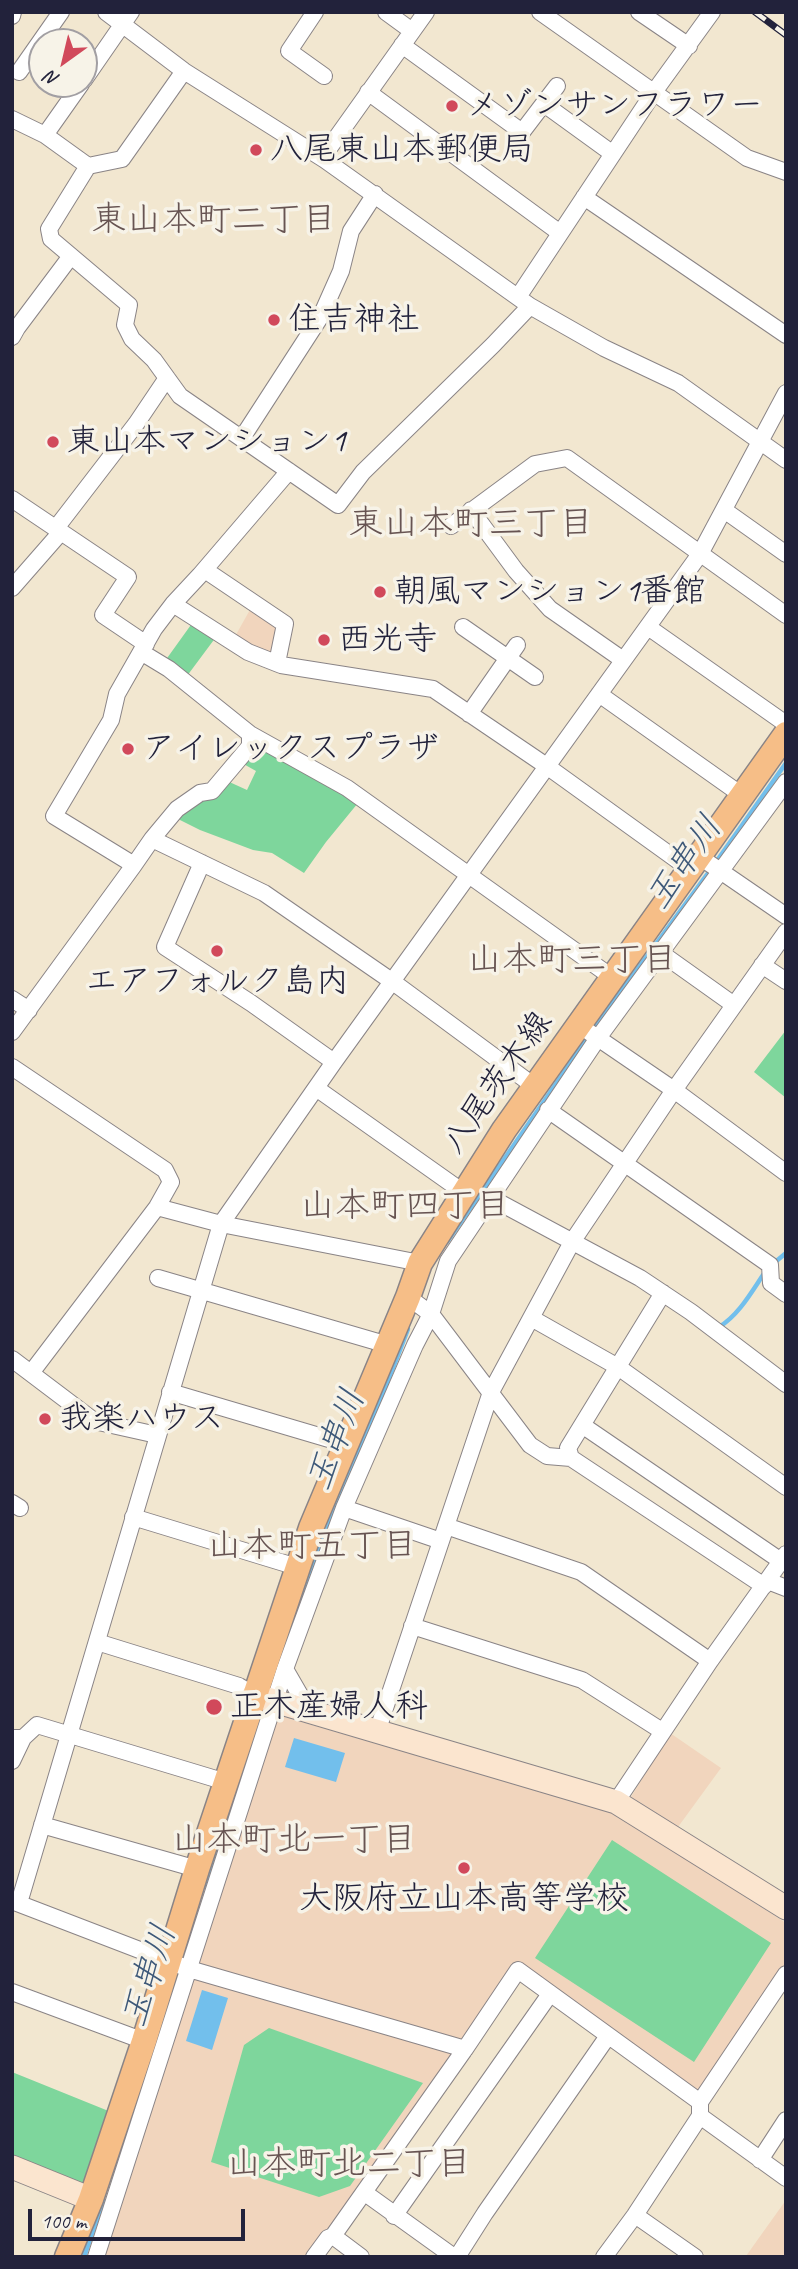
<!DOCTYPE html>
<html>
<head>
<meta charset="utf-8">
<style>
	body { margin:0 }
	#map { position:relative; width:798px; height:2269px; overflow:hidden; background:#f2e7d0; font-family:Caveat,sans-serif }
	canvas { display:block }
	.frame { position:absolute; inset:0; border:14px solid #22223b; pointer-events:none }
	.north { position:absolute; left:28px; top:28px; width:70px; height:70px; box-sizing:border-box; background:#f7f3e8; border:2px solid #a29fa3; border-radius:50%; rotate:214deg; font-size:19px; font-weight:700; line-height:28px; text-align:center; color:#22223b }
	.north::after { content:''; display:block; margin:auto; width:24px; height:32px; background:#d1495b; clip-path:polygon(50% 0,100% 100%,50% 72%,0 100%) }
	.scale { position:absolute; left:28px; top:2209px; width:217px; height:32px; box-sizing:border-box; border:4px solid #22223b; border-top:0; padding-left:9px; font-size:21px; line-height:24px; white-space:nowrap; color:#22223b; -webkit-text-stroke:5px #f7f3e8; paint-order:stroke }
</style>
</head>
<body>
<div id="map">
<canvas width="798" height="2269"></canvas>
<div class="frame"></div>
<div class="north">N</div>
<div class="scale">100 m</div>
</div>
<script>
const c = document.querySelector('canvas').getContext('2d');
c.lineJoin = 'round';
function paint(path, color) {
  c.fillStyle = color;
  c.fill(path, 'evenodd');
}
function stroke(path, color, width, dash) {
  c.strokeStyle = color;
  c.lineWidth = width;
  c.lineCap = dash ? 'butt' : 'round';
  c.setLineDash(dash || []);
  c.stroke(path);
}
function write(font, color, halo, rows, align = 'center') {
  c.font = font + ' Caveat,"Klee One",sans-serif';
  c.lineWidth = 7;
  c.setLineDash([]);
  c.textBaseline = 'middle';
  c.strokeStyle = halo;
  c.fillStyle = color;
  for (const [text, x, y, turn = 0] of rows) {
    c.save();
    c.translate(x, y);
    c.rotate((+turn || 0) * Math.PI / 180);
    c.textAlign = isNaN(turn) ? turn : align;
    if (halo) c.strokeText(text, 0, 0);
    c.fillText(text, 0, 0);
    c.restore();
  }
}
const built = new Path2D(`
	M251 608 277 628 272 651 266 655 233 640Z
	M274 1714 615 1813 786 1923V1962L698 2092 517 1963 461 2045 201 1969 198 1963Z
	M670 1733 721 1768 678 1827 631 1797Z
	M195 1977 458 2054 313 2257H100Z
	M786 2200V2257H747L746 2256Z`);
const green = new Path2D(`
	M193 622 216 637 187 676 165 661Z
	M255 744 358 803 326 842 304 873 272 853 253 850 200 830 174 817 199 798 206 801 225 780 247 790 256 771 240 762Z
	M786 1030V1098L754 1072Z
	M612 1840 771 1943 694 2062 535 1958Z
	M269 2028 423 2083 350 2186 319 2197 211 2162 244 2045Z
	M12 2072 111 2112 87 2190 12 2158Z`);
const water = new Path2D(`
	M294 1738 345 1753 336 1782 285 1767Z
	M202 1990 228 1998 212 2050 186 2041Z`);
const stream = new Path2D(`
	M716 862 786 763
	M447 1242 598 1023 711 869
	M774 1263 786 1253
	M719 1327C739 1315 752 1291 765 1272
	M301 1597C334 1507 374 1420 408 1329
	M204 1886 265 1705
	M84 2257 103 2201`);
const street = new Path2D(`
	M106 12 184 71 325 160 530 306 604 348 678 383 786 460
	M315 12 289 51 324 76
	M386 12 412 31
	M540 12 747 158 786 172
	M639 12 689 46
	M12 16 13 12
	M402 45 522 132 557 86
	M184 71 122 159 88 166 49 229 51 239 129 305 125 325 132 339 154 360 180 396 338 505 363 472 493 345 530 306
	M19 72 61 12
	M84 80 131 12
	M368 92 560 233
	M544 104 613 154
	M12 119 45 135 88 166
	M45 135 81 84
	M322 158 426 12
	M584 197 786 335
	M518 297 654 92 712 12
	M12 337 17 328 71 256
	M242 438 321 316 341 271 351 231 375 194
	M12 499 128 577 103 615 146 644
	M471 510 516 571 550 609 623 660
	M724 510 786 554
	M451 526 535 464 567 458 786 615
	M56 528 136 424 167 378
	M205 570 285 624 277 663
	M12 588 61 532
	M173 604 248 652 281 665 433 689 548 767 691 870
	M463 627 535 677
	M648 627 786 724
	M141 652 169 669 250 734V746L212 791 200 793 177 809 152 839
	M599 694 743 796
	M469 714 517 645
	M250 734 347 788 613 978
	M700 857 786 916
	M202 863 165 947 251 1003 334 1062
	M134 865 152 839 264 893 393 982 534 1086
	M661 953 734 1005
	M762 965 786 981
	M12 999 29 1010
	M12 1032 134 865 54 816 111 720 117 694 154 629 173 604 200 575 289 471
	M589 1032 674 1090 786 1173
	M12 1067 165 1170 171 1182 157 1207 31 1373
	M316 1088 463 1192
	M548 1110 770 1265 771 1283 786 1294
	M491 1198 640 1278 691 1312 786 1384
	M157 1207 221 1224 420 1263
	M158 1278 388 1345
	M408 1297 431 1314 530 1445 547 1456 571 1458 764 1586
	M533 1319 618 1367 786 1487
	M12 1359 94 1421 157 1435
	M170 1392 346 1444
	M582 1425 781 1561
	M571 1458 568 1448 663 1293
	M12 1503 20 1508
	M344 1508 441 1541
	M133 1517 297 1567
	M446 1526 581 1572 710 1661
	M768 1581 786 1588
	M412 1626 582 1680 662 1731
	M97 1642 239 1686 254 1695
	M311 1714 285 1669 344 1508 415 1345 431 1314 448 1261 598 1038 786 782
	M377 1732 491 1392 572 1242 674 1090 786 932
	M12 1738H23L37 1725 226 1782
	M12 1761 23 1738
	M616 1802 710 1661 786 1554
	M42 1825 197 1869
	M12 1901 189 1969 465 2049
	M19 1903 221 1224 334 1062 700 554 786 393
	M12 1992 144 2041
	M700 2116 786 2178
	M760 2160 786 2120
	M365 2193 454 2257
	M635 2215 695 2257
	M394 2216 550 1994
	M333 2236 361 2257
	M96 2257 285 1669
	M314 2257 328 2238 333 2236 465 2049 518 1970 700 2102
	M457 2257 485 2213 608 2036
	M604 2257 635 2215 700 2116V2102L786 1974`);
const secondary = new Path2D(`
	M254 1695 616 1802 786 1908
	M12 2167 91 2199`);
const primary = new Path2D(`
	M67 2257 91 2199 144 2041 197 1869 311 1528 408 1297 420 1263 504 1130 786 734`);
const rail = new Path2D(`
	M755 12 786 35`);
const markers = [
	[452,106,7,"#d1495b"],
	[256,150,7,"#d1495b"],
	[274,320,7,"#d1495b"],
	[53,442,7,"#d1495b"],
	[380,592,7,"#d1495b"],
	[324,640,7,"#d1495b"],
	[128,749,7,"#d1495b"],
	[217,951,7,"#d1495b"],
	[45,1419,7,"#d1495b"],
	[214,1707,9,"#d1495b"],
	[464,1868,7,"#d1495b"]
];
const poiNames = [
	["メゾンサンフラワー",466,106],
	["八尾東山本郵便局",270,150],
	["住吉神社",288,320],
	["東山本マンション1",67,442],
	["朝風マンション1番館",394,592],
	["西光寺",338,640],
	["アイレックスプラザ",142,749],
	["エアフォルク島内",217,982,"center"],
	["我楽ハウス",59,1419],
	["正木産婦人科",230,1707],
	["大阪府立山本高等学校",464,1899,"center"]
];
const streetNames = [
	["八尾茨木線",498,1083,-55]
];
const neighbourhoodNames = [
	["東山本町二丁目",214,221],
	["東山本町三丁目",471,525],
	["山本町三丁目",572,961],
	["山本町四丁目",405,1207],
	["山本町五丁目",312,1547],
	["山本町北一丁目",294,1841],
	["山本町北二丁目",349,2165]
];
const waterNames = [
	["玉串川",685,863,-55],
	["玉串川",337,1440,-69],
	["玉串川",150,1976,-72]
];
paint(built, '#f1d5bd');
paint(green, '#7ed69c');
paint(water, '#72bfec');
stroke(stream, '#72bfec', 4.5);
stroke(street, '#8a8486', 18);
stroke(secondary, '#8a8486', 25);
stroke(primary, '#8a8486', 27);
stroke(street, '#fff', 16);
stroke(secondary, '#fbe5cf', 23);
stroke(primary, '#f6be87', 24);
stroke(rail, '#22223b', 7);
stroke(rail, '#f7f3e8', 4.5, [13]);
for (const [x, y, r, color] of markers) {
  const dot = new Path2D();
  dot.arc(x, y, r, 0, 2 * Math.PI);
  c.fillStyle = color;
  c.fill(dot);
  stroke(dot, '#f7f3e8', 2.5);
}
write('33px', '#22223b', '#f7f3e8', poiNames, 'left');
write('33px', '#22223b', '#f7f3e8', streetNames);
write('35px', '#675452', '#f7f3e8', neighbourhoodNames);
write('italic 35px', '#3e5979', '#f7f3e8', waterNames);
</script>
</body>
</html>
